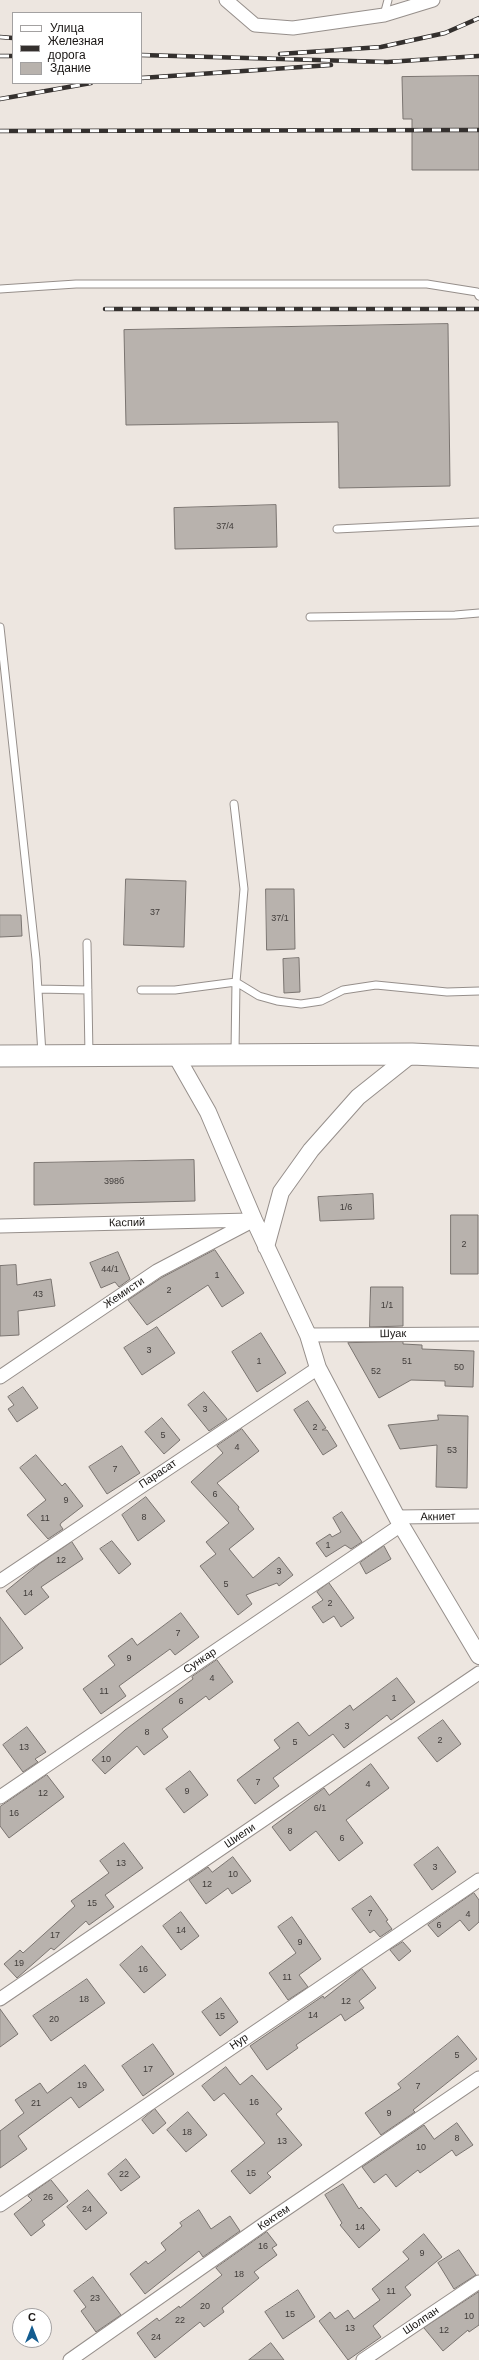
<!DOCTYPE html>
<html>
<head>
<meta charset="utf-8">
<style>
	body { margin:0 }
	#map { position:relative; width:479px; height:2360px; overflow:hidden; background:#ede6e0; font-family:Helvetica,sans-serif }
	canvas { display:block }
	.legend { position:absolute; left:12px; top:12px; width:130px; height:72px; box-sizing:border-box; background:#fff; border:1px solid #a3a1a1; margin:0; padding:5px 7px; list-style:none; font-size:12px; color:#181513 }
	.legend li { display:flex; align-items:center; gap:8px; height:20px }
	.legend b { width:20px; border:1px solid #a3a1a1 }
	.north { position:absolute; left:12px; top:2308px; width:40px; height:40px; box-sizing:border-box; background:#fff; border:1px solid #a3a1a1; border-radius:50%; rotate:0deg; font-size:11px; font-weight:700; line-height:16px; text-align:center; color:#181513 }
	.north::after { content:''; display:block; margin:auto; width:14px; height:18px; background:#135c90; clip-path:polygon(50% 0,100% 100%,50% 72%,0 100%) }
</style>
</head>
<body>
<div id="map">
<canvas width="479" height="2360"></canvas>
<ul class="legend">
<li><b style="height:5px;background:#fff"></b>Улица</li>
<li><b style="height:5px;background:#34302e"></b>Железная дорога</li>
<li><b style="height:11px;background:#b8b2ad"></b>Здание</li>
</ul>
<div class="north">С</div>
</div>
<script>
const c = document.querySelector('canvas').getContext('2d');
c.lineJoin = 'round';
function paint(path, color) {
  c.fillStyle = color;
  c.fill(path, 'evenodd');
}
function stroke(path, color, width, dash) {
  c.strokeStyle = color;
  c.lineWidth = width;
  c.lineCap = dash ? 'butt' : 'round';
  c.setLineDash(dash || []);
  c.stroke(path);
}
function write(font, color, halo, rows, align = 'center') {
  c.font = font + ' Helvetica,sans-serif';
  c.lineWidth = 3;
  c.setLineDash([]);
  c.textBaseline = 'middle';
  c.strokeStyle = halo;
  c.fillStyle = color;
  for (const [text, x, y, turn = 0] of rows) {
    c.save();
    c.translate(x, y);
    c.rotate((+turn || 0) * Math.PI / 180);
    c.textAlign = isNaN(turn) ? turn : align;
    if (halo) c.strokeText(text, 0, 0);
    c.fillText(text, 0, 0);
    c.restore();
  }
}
const building = new Path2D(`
	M479 76V170H412V119H403L402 77Z
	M448 324 450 486 339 488 338 422 126 425 124 330Z
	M276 505 277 547 175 549 174 508Z
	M126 879 186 881 184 947 124 945Z
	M266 889H294L295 949 267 950Z
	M0 915H21L22 936 0 937Z
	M299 958 300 992 284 993 283 959Z
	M194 1160 195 1201 34 1205V1163Z
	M373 1194 374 1219 320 1221 318 1197Z
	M451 1215H478V1274H451Z
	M215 1250 244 1293 222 1307 208 1285 147 1325 128 1300 161 1278Z
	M118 1252 130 1279 119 1287 115 1282 101 1288 90 1263Z
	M16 1265 17 1285 51 1279 55 1306 18 1311 19 1335 0 1336V1266Z
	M371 1287H403V1326L370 1327Z
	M157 1327 175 1353 142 1375 124 1348Z
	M261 1333 286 1373 257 1392 232 1352Z
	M403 1342V1344L422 1345V1349L474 1351 473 1387 445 1386V1381L411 1380 379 1398 348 1343Z
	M23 1387 38 1408 17 1422 8 1409 14 1405 8 1397Z
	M204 1392 227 1419 209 1431 188 1405Z
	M308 1401 326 1428 322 1430H327L337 1446 323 1455 294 1410Z
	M438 1415 468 1416 467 1488 436 1487 437 1445 400 1449 388 1425 438 1420Z
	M162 1418 180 1440 164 1454 145 1432Z
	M242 1429 259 1451 217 1483 239 1507 238 1509 254 1529 229 1549 253 1578 279 1557 293 1575 279 1586 277 1583 246 1595 252 1604 238 1615 200 1566 216 1554 206 1542 229 1523 191 1482 223 1453 217 1446Z
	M122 1446 140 1473 107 1494 89 1467Z
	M36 1455 62 1486 65 1483 83 1506 61 1523 60 1525 63 1529 48 1539 27 1515 46 1500 20 1468Z
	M146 1497 165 1521 138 1541 122 1515Z
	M342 1512 362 1542 351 1549 345 1545 326 1557 316 1543 330 1534 332 1537 341 1532 333 1518Z
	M112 1541 131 1564 119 1574 100 1549Z
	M72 1542 83 1559 41 1587 49 1597 25 1615 6 1591 39 1564Z
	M384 1546 391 1559 366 1574 360 1563Z
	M329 1583 354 1618 341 1627 334 1616 323 1623 312 1607 323 1600 317 1592Z
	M181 1613 199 1637 175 1655 170 1649 119 1686 126 1696 101 1714 83 1689 115 1665 108 1656 132 1638 137 1645Z
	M0 1617 23 1648 0 1665Z
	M217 1660 233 1682 209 1700 206 1696 162 1729 168 1737 144 1755 137 1746 105 1774 92 1760 125 1730 193 1679 192 1677Z
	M397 1678 415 1702 391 1720 387 1715 344 1748 333 1734 273 1778 279 1786 255 1804 237 1780 280 1748 274 1740 298 1722 309 1736 350 1705 353 1710Z
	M443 1720 461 1744 437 1762 418 1738Z
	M27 1727 46 1752 35 1759 38 1762 23 1772 3 1745Z
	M371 1764 389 1788 346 1820 363 1843 339 1861 316 1831 290 1851 272 1827 324 1788 329 1795Z
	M190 1771 208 1795 184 1813 166 1789Z
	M47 1775 64 1797 9 1838 0 1826V1807Z
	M124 1843 143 1868 105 1895 114 1907 89 1925 86 1921 54 1950 51 1948 17 1978 4 1964 20 1950 23 1953 75 1906 71 1901 109 1873 100 1861Z
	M438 1847 456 1872 432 1890 414 1865Z
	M233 1857 251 1881 232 1894 228 1888 206 1904 189 1880 208 1867 212 1872Z
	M474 1893 479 1900V1922L469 1931 460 1920 438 1937 428 1925Z
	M371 1896 388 1920 386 1921 392 1929 380 1937 374 1930 370 1933 352 1909Z
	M181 1912 199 1936 181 1950 163 1926Z
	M292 1917 321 1959 299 1975 308 1987 288 2000 269 1973 296 1953 278 1927Z
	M403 1942 411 1951 399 1961 390 1950Z
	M142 1946 166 1975 144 1993 120 1965Z
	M362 1969 376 1988 359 2001 364 2008 345 2021 341 2014 296 2045 298 2048 267 2070 250 2046 323 1996 324 1998Z
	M87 1979 105 2003 51 2041 33 2016Z
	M221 1998 238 2022 220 2036 202 2012Z
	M0 2009 18 2034 0 2047Z
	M458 2036 477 2059 413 2110 415 2112 381 2135 365 2113 401 2088 398 2084Z
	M153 2044 174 2074 143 2096 122 2066Z
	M85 2065 104 2090 79 2108 71 2097 18 2136 27 2149 0 2168V2131L24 2113 15 2100 40 2083 47 2093Z
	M226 2067 240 2085 252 2075 282 2109 276 2114 302 2145 267 2173 271 2177 250 2194 231 2171 265 2143 224 2093 214 2101 202 2086Z
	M155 2109 166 2123 153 2134 142 2120Z
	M188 2112 207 2135 186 2152 167 2130Z
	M457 2123 473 2145 456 2156 452 2150 420 2173 418 2170 396 2187 386 2174 374 2183 362 2167 424 2125 434 2139Z
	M126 2159 140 2177 121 2191 108 2174Z
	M51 2180 68 2201 42 2221 45 2225 31 2236 14 2214 32 2200 28 2196Z
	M343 2184 359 2209 361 2207 380 2230 359 2248 340 2225 342 2223 325 2195Z
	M88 2190 107 2213 86 2230 67 2207Z
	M199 2210 211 2229 230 2216 240 2231 203 2257 199 2251 145 2294 130 2274 146 2261 148 2264 166 2250 161 2243 182 2226 180 2223Z
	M267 2232 277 2245 272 2248 277 2255 254 2272 259 2278 222 2308 224 2312 204 2327 200 2322 155 2358 137 2333 157 2318 159 2321 179 2306 180 2308 222 2275 216 2268Z
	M424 2234 442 2257 405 2287 411 2295 373 2326 381 2337 348 2360 319 2321 330 2312 335 2319 348 2310 354 2319 380 2300 372 2289 409 2259 403 2252Z
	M459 2250 476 2275 454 2289 438 2263Z
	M93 2277 121 2315 96 2332 81 2311 86 2307 74 2291Z
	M298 2290 315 2317 283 2339 265 2312Z
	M479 2292V2325L469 2332 468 2330 443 2351 424 2328Z
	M271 2343 284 2360H249Z`);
const service = new Path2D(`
	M384 15 388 0
	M0 289 76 284H427L477 292 479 296
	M337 529 479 522
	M310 617 455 615 479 613
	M0 627 36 959 42 1054
	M234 804 244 889 236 982 235 1052
	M87 943 89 1055
	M38 989 88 990
	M141 990H175L236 982 259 996 277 1001 301 1004 321 1001 343 990 376 985 447 992 479 991`);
const minor = new Path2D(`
	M226 0 255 25 293 28 384 15 433 0
	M0 1226 250 1220
	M308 1335 479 1334
	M0 1377 157 1271 254 1220
	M397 1517 479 1516
	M0 1581 318 1368
	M0 1797 401 1525
	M0 1999 479 1673
	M0 2205 479 1880
	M70 2360 264 2224 479 2078
	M363 2360 479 2282`);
const tertiary = new Path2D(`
	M175 1054 208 1112 254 1220 308 1335 318 1368 401 1525 479 1656
	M266 1247 281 1192 311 1150 358 1097 412 1054`);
const primary = new Path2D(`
	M0 1056 412 1054 479 1057`);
const rail = new Path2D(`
	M0 37 13 38
	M280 54 381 47 445 33 479 18
	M141 55 387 62 479 56
	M0 56H13
	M141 78 331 65
	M0 99 91 83
	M0 131 479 130
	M105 309H479`);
const numberNames = [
	["37/4",225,527],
	["37",155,913],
	["37/1",280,919],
	["398б",114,1182],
	["1/6",346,1208],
	["2",464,1245],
	["44/1",110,1270],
	["1",217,1276],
	["2",169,1291],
	["43",38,1295],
	["1/1",387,1306],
	["3",149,1351],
	["1",259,1362],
	["51",407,1362],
	["50",459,1368],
	["52",376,1372],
	["3",205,1410],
	["2",315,1428],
	["5",163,1436],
	["4",237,1448],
	["53",452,1451],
	["7",115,1470],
	["6",215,1495],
	["9",66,1501],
	["8",144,1518],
	["11",45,1519],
	["1",328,1546],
	["12",61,1561],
	["3",279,1572],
	["5",226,1585],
	["14",28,1594],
	["2",330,1604],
	["7",178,1634],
	["9",129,1659],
	["4",212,1679],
	["11",104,1692],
	["1",394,1699],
	["6",181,1702],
	["3",347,1727],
	["8",147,1733],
	["2",440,1741],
	["5",295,1743],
	["13",24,1748],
	["10",106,1760],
	["7",258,1783],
	["4",368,1785],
	["9",187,1792],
	["12",43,1794],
	["6/1",320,1809],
	["16",14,1814],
	["8",290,1832],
	["6",342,1839],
	["13",121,1864],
	["3",435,1868],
	["10",233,1875],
	["12",207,1885],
	["15",92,1904],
	["7",370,1914],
	["4",468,1915],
	["6",439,1926],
	["14",181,1931],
	["17",55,1936],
	["9",300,1943],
	["19",19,1964],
	["16",143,1970],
	["11",287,1978],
	["18",84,2000],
	["12",346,2002],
	["14",313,2016],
	["15",220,2017],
	["20",54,2020],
	["5",457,2056],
	["17",148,2070],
	["19",82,2086],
	["7",418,2087],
	["16",254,2103],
	["21",36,2104],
	["9",389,2114],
	["18",187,2133],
	["8",457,2139],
	["13",282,2142],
	["10",421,2148],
	["15",251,2174],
	["22",124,2175],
	["26",48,2198],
	["24",87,2210],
	["14",360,2228],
	["16",263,2247],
	["9",422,2254],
	["18",239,2275],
	["11",391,2292],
	["23",95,2299],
	["20",205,2307],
	["15",290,2315],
	["10",469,2317],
	["22",180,2321],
	["13",350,2329],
	["12",444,2331],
	["24",156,2338]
];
const streetNames = [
	["Каспий",127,1223,-1],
	["Жемисти",124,1293,-34],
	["Шуак",393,1334,-1],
	["Парасат",158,1474,-34],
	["Акниет",438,1517,-1],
	["Сункар",200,1661,-34],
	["Шиели",240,1836,-34],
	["Нур",239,2042,-34],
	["Көктем",274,2218,-34],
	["Шолпан",421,2321,-34]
];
paint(building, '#b8b2ad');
stroke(building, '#7a7470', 1);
stroke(service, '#968f8b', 9);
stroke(minor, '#968f8b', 15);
stroke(tertiary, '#968f8b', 18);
stroke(primary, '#968f8b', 23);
stroke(service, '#fff', 7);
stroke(minor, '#fff', 13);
stroke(tertiary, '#fff', 16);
stroke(primary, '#fff', 21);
stroke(rail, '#34302e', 4.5);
stroke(rail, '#fff', 3, [9]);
write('9px', '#403c3a', null, numberNames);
write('11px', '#181513', '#fff', streetNames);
</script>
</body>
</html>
